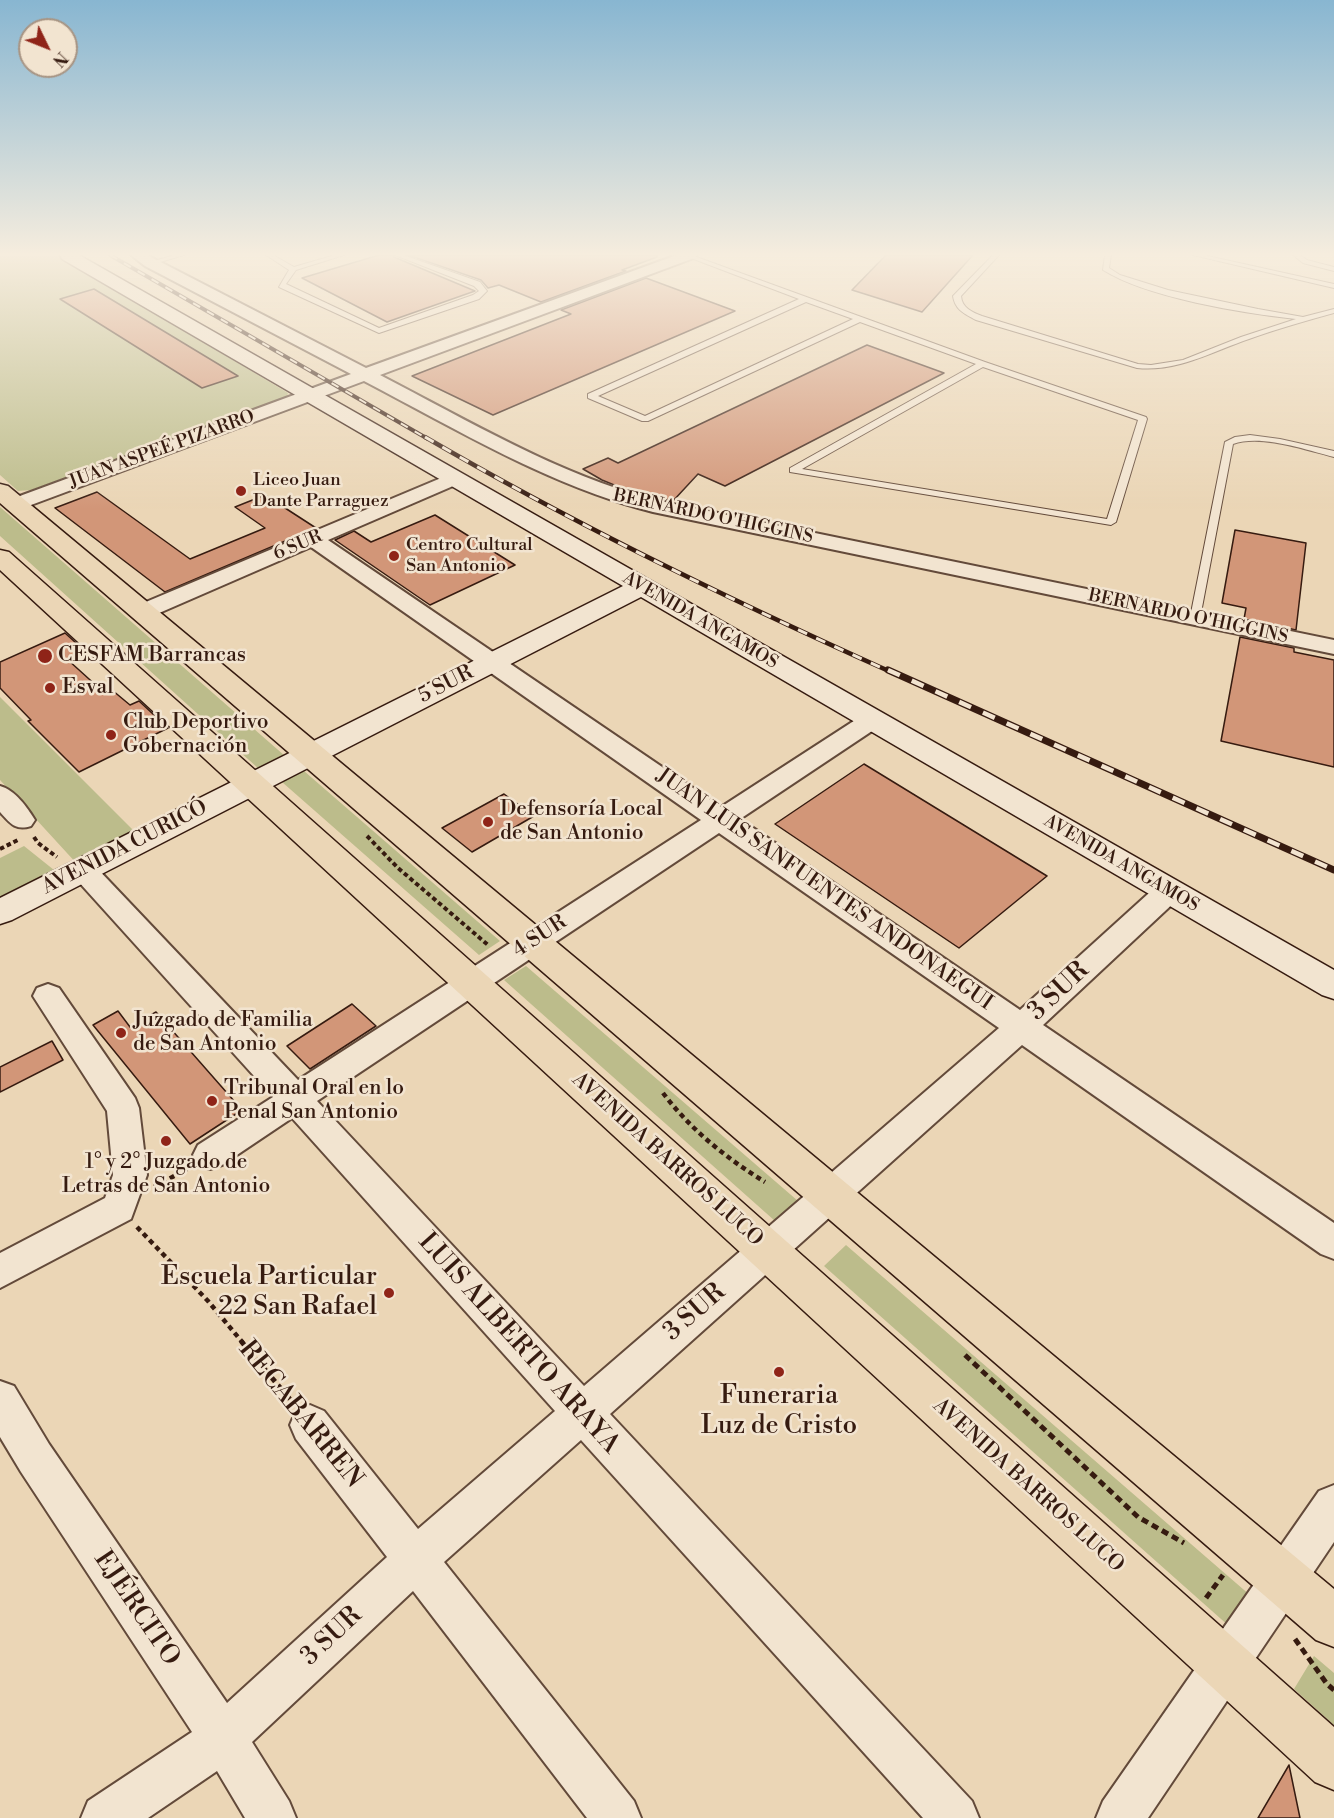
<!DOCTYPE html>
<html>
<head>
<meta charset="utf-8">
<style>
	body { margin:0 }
	#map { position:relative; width:1334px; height:1818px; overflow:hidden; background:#ebd6b6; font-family:"Libre Bodoni",serif }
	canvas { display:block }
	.north { position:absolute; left:18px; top:18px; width:60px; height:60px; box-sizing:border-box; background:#f2e4d0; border:2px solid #a79483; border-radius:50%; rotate:133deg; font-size:16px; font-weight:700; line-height:24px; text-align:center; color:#361b10 }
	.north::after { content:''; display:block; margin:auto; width:21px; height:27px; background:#8f2418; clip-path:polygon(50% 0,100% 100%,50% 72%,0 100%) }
</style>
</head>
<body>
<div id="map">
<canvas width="1334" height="1818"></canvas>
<div class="north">N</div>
</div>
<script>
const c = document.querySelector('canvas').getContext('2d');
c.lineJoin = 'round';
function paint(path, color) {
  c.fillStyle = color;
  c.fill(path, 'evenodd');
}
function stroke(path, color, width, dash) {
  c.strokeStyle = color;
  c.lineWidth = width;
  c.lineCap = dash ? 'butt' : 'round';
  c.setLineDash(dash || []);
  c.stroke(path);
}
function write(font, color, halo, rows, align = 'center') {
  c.font = font + ' "Libre Bodoni",serif';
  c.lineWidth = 5;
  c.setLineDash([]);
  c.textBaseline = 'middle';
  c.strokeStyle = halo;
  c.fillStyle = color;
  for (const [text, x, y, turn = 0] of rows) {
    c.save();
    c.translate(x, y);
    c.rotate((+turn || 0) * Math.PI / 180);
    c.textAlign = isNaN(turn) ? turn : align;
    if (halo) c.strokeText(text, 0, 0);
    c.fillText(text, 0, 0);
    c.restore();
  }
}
const green = new Path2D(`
	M0 255H58L288 393 287 397 31 490 18 491 0 475Z
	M0 507 285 756 259 769 0 536Z
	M0 697 136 833 78 865 0 780Z
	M303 771H304L500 941 479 955 282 782Z
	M24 846 59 874 0 904V858Z
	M526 966 798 1201 775 1221 504 980Z
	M846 1245 1251 1596 1230 1627 824 1266Z
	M1314 1656 1334 1673V1725L1294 1689Z`);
const building = new Path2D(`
	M379 255H393L394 257 475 291 387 322 302 278Z
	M408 255H657V257L622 270 626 271 541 302 499 285 488 288 481 280Z
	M886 255H973L922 312 852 290Z
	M646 278 735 311 493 415 412 376 571 314 561 310Z
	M94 289 238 376 202 388 60 299Z
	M867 345 944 373 725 486 698 474 673 501 619 487 602 480 583 469 608 458 618 463Z
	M97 492 190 559 265 528 235 507 265 495 316 528 165 592 55 508Z
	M435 515 515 565 430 605 335 540 354 531 371 542Z
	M1235 530 1306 543 1296 630 1244 619 1246 608 1222 603Z
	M65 633 86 652 68 660 99 688 106 685 130 705 139 701 168 728 79 772 28 721 31 720 0 688V662Z
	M1240 637 1294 648V652L1334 660V767L1221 741Z
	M864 764 1047 876 959 948 775 824Z
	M504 794 534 816 472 852 442 828Z
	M352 1004 376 1026 310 1069 287 1046Z
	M118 1011 130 1027 156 1012 242 1110 190 1144 93 1025Z
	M52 1041 63 1060 0 1092V1067Z
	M1289 1765 1300 1818H1258Z`);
const pathFar2 = new Path2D(`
	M367 836 398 868 488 945
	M34 837 38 843 57 857
	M0 849 18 840`);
const pathFar1 = new Path2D(`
	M663 1093C691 1130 726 1158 765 1182
	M154 1187 187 1169
	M137 1227 208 1301 243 1343`);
const path = new Path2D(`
	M241 1341 293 1403
	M965 1355 1138 1517 1184 1543
	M1206 1598 1223 1575
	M1295 1639 1327 1684 1334 1690`);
const lane = new Path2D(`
	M175 255H184L150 265 147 263Z
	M266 255H273L294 267 335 255H344L296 270 286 284 379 328 473 295 479 291 474 286 395 255H403L480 282 487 291 479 299 379 333 279 287 289 270Z
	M683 255H691L985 362 1146 417 1147 419 1116 522 1111 525 790 472V468L976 364 860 322 648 421H642L588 398V394L799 299ZM806 302 853 319 645 416 598 396ZM983 367 1138 420 1107 519 802 469Z
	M993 255H999L961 296C962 308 972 312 982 316L1138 364 1151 365 1183 360 1241 337 1296 319C1242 313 1148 298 1103 270L1105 255H1111L1109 268 1120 275 1168 290 1258 309 1303 317 1334 309V313C1305 321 1277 329 1249 339 1211 352 1178 372 1137 368L976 320C965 314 955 310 953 296Z
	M1193 255H1203L1334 284V288Z
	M1293 255H1300L1307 260 1334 267V271L1303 263Z
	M1250 435 1280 439 1334 451V457C1306 450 1261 434 1233 444L1200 618 1195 621 1191 620 1190 618 1225 442 1235 437Z`);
const street = new Path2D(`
	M131 255H147L366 368 677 255H696L694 258 380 375C469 421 557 474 655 500L1334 640V654L653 512C550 486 458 430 364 381L23 508H9L6 504 9 500 351 374 145 266Z
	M453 473 460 475 463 479 460 483 328 540 721 807 863 715 872 712 881 715 884 720 881 725 740 819 1020 1010 1159 884 1169 881 1179 884 1183 891 1179 898 1043 1025 1334 1223V1259L1321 1254 1022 1045 610 1414 972 1801 979 1818H923L581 1440 444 1562 634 1801 641 1818H587L413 1591 252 1742 289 1801 296 1818H245L217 1771 148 1818H81L88 1801 192 1732 21 1472 0 1437V1381L14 1386 49 1444 227 1703 387 1557 296 1439 290 1425 296 1411 310 1405 324 1411 418 1529 555 1411 292 1118 222 1165 210 1169 198 1165 193 1155 198 1145 273 1097 68 870 72 863 82 860 92 863 298 1080 701 820 311 547 150 617 142 619 134 617 131 612 134 607ZM719 833 999 1028 584 1386 317 1101Z
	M0 786C15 790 27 807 35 820L31 826C15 831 10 823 0 812Z
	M48 984 59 988 135 1098 139 1108 147 1175 131 1219 0 1288V1253L105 1198 113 1175 107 1111 33 996 37 988Z
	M1334 1485V1542L1148 1818H1096L1103 1801 1319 1491Z`);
const secondary = new Path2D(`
	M60 255H79L1334 970V999L1322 995 641 597 12 920 0 924V898L623 586 62 259Z`);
const primary = new Path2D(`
	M0 484 8 486 1334 1589V1647L1316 1640 0 503Z
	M0 550 9 552 1334 1727V1790L1315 1782 0 570Z`);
const railFar2 = new Path2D(`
	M110 255 428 439`);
const railFar1 = new Path2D(`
	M425 437C576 525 732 601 891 672`);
const rail = new Path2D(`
	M888 670 1334 870`);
const markers = [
	[241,491,6,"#8f2418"],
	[394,556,6,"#8f2418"],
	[45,656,8,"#8f2418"],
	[50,688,6,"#8f2418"],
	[111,735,6,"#8f2418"],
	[488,822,6,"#8f2418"],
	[121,1033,6,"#8f2418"],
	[212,1101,6,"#8f2418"],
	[166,1141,6,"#8f2418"],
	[389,1293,6,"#8f2418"],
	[779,1372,6,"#8f2418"]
];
const farStreetnames = [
	["JUAN ASPEÉ PIZARRO",162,450,-20],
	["BERNARDO O'HIGGINS",713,517,12],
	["6 SUR",298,546,-23],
	["BERNARDO O'HIGGINS",1188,617,12],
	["AVENIDA ANGAMOS",700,621,30],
	["AVENIDA ANGAMOS",1121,864,30]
];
const farPoinames = [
	["Liceo Juan",253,481],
	["Dante Parraguez",253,502],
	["Centro Cultural",406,546],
	["San Antonio",406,567]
];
const poiNames = [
	["CESFAM Barrancas",58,656],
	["Esval",62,688],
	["Club Deportivo",123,723],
	["Gobernación",123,747],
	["Defensoría Local",500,810],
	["de San Antonio",500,834],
	["Juzgado de Familia",133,1021],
	["de San Antonio",133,1045],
	["Tribunal Oral en lo",224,1089],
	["Penal San Antonio",224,1113],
	["1° y 2° Juzgado de",166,1163,"center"],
	["Letras de San Antonio",166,1187,"center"]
];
const streetNames = [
	["5 SUR",446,685,-27],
	["AVENIDA CURICÓ",125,848,-27],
	["JUAN LUIS SANFUENTES ANDONAEGUI",824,890,35],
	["4 SUR",540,937,-33],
	["AVENIDA BARROS LUCO",667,1160,42],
	["AVENIDA BARROS LUCO",1028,1486,42]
];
const nearStreetnames = [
	["3 SUR",1059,992,-43],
	["3 SUR",695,1313,-41],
	["LUIS ALBERTO ARAYA",518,1344,48],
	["RECABARREN",300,1415,51],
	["EJÉRCITO",136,1609,56],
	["3 SUR",332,1637,-43]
];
const nearPoinames = [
	["Escuela Particular",377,1278],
	["22 San Rafael",377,1308],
	["Funeraria",779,1397,"center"],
	["Luz de Cristo",779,1427,"center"]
];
paint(green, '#bcbc8b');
paint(building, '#d29678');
stroke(building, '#361b10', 1.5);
stroke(lane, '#634a3a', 2);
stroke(street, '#634a3a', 4);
stroke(secondary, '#361b10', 3);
stroke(primary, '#361b10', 3);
stroke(pathFar2, '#361b10', 4, [4.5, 3]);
stroke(pathFar1, '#361b10', 4.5, [5, 4]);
stroke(path, '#361b10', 5, [7, 4.5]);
paint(lane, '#f2e4d0');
paint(street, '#f2e4d0');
paint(secondary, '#f2e4d0');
paint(primary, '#ebd6b6');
stroke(railFar2, '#361b10', 4);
stroke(railFar1, '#361b10', 4.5);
stroke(rail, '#361b10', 7);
stroke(railFar2, '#f2e4d0', 2, [8]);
stroke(railFar1, '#f2e4d0', 3, [10]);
stroke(rail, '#f2e4d0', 4.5, [13]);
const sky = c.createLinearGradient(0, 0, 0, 509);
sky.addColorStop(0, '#88b6d1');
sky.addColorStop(0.5, '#f6edde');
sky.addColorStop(1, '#f6edde00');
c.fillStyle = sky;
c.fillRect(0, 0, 1334, 509);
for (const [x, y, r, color] of markers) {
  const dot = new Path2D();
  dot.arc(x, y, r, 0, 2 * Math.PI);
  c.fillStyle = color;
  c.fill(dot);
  stroke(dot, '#f2e4d0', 2);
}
write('18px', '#361b10', '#f2e4d0', farStreetnames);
write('18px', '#361b10', '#f2e4d0', farPoinames, 'left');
write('21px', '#361b10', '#f2e4d0', poiNames, 'left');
write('21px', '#361b10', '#f2e4d0', streetNames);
write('26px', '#361b10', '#f2e4d0', nearStreetnames);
write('26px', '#361b10', '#f2e4d0', nearPoinames, 'right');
</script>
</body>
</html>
